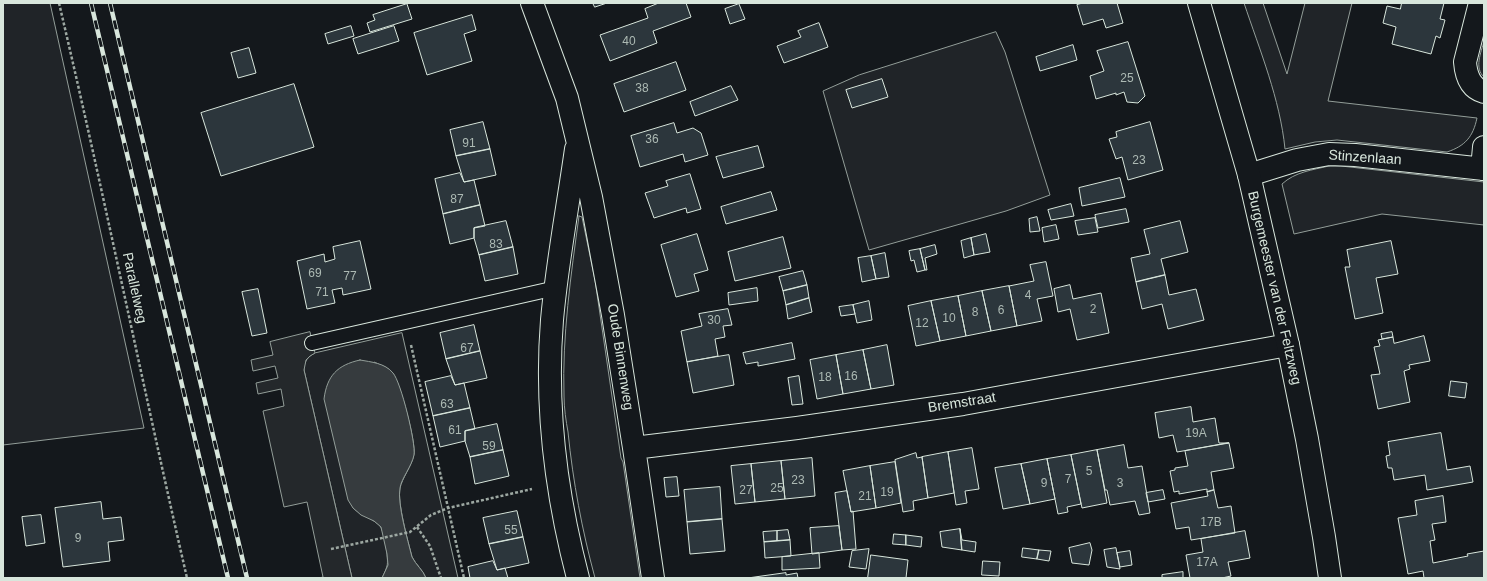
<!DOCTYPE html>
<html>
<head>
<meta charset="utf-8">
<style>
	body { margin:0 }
	#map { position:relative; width:1487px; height:581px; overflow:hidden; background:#14181c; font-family:Arial,sans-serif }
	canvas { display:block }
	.frame { position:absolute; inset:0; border:4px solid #d8e6dc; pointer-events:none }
</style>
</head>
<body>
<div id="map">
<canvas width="1487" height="581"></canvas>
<div class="frame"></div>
</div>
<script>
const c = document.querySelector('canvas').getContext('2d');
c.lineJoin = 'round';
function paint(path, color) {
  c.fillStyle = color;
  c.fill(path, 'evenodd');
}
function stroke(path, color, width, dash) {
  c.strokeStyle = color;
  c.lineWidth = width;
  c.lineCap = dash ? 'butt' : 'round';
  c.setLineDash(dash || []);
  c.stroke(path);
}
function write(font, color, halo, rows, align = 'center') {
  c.font = font + ' Arial,sans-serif';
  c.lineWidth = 3;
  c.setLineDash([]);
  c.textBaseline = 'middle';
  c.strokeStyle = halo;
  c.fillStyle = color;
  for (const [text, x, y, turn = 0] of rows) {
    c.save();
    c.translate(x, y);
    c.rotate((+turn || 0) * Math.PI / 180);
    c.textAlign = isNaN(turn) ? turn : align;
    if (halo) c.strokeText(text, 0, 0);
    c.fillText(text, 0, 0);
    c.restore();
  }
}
const green = new Path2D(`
	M3 3H50L144 428 3 445Z
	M1244 3H1263L1287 74 1305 3H1352L1328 101 1477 118C1473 137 1465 146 1447 152L1337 140 1315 142 1285 149C1280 99 1260 51 1244 3Z
	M996 32 1005 52 1050 195 1006 211 869 250 823 91 859 75Z
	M1484 41V77C1474 68 1481 53 1484 41Z
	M1329 166H1341L1484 182V225L1382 214 1294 234 1282 184C1295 172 1312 170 1329 166Z
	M579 216 582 217 595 280 621 458 623 462 640 578H595C582 530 573 482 568 432 566 421 564 408 564 396 562 336 571 275 579 216Z
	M402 333 458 578H426C423 570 416 565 412 557 408 541 397 502 400 488 402 478 412 466 414 454 416 443 400 381 392 372 387 367 380 365 374 362L353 508C361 515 375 520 380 526 384 531 389 559 387 566 386 570 384 574 382 578H352L304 370C304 362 307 357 315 353Z`);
const parking = new Path2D(`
	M310 332 315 353 310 356 306 360 304 370 352 578H319L323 577 307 502 284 507 263 411 284 406 281 389 258 394 256 383 278 378 275 366 253 371 251 360 273 355 270 342Z`);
const water = new Path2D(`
	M360 360C371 362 385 363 393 373 401 382 416 443 414 455 412 466 401 479 400 488 397 504 408 541 412 557 416 565 423 570 426 578H382L388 565 387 554 381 527 374 521 361 515 353 508 348 500 324 399C327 376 337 365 360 360Z`);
const building = new Path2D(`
	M593 3H607L595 7Z
	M659 3H686L691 17 653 31 657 43 610 61 600 35 648 18 645 9Z
	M1083 3H1117L1123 23 1106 28 1103 19 1083 25 1077 5Z
	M1402 3H1444L1440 19 1445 20 1440 38 1436 36 1431 54 1392 44 1396 27 1383 23 1387 6 1400 9Z
	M407 4 412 19 370 32 367 23 375 20 373 15Z
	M739 4 745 19 730 24 725 9Z
	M472 15 476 30 464 34 472 61 427 75 414 33Z
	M819 23 828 47 784 63 777 46 801 37 798 31Z
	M351 26 354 36 328 44 325 34Z
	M394 26 399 41 358 54 353 39Z
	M1128 42 1145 96 1138 103 1127 102 1124 92 1116 95V93L1096 99 1090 76 1104 71 1097 51Z
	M1073 45 1077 60 1040 71 1036 57Z
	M249 48 256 73 238 78 231 53Z
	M676 62 686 90 624 112 614 84Z
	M882 79 888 97 852 108 846 90Z
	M294 84 314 147 221 176 201 113Z
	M731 86 738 100 695 116 690 102Z
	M483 122 490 149 456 156 450 130Z
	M1150 122 1163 170 1128 180 1122 157 1116 159 1109 139 1117 137 1116 132Z
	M674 123 677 133 693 128 701 133 708 155 685 162 683 154 640 167 631 136Z
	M758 146 764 167 723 178 716 157Z
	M490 149 496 175 464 182 456 156Z
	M460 173 464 182 474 180 480 205 443 214 435 179Z
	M690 174 701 209 687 213 686 208 654 218 645 193 668 186 666 181Z
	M1120 178 1125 197 1082 206 1079 188Z
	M771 192 777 210 726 224 721 207Z
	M1071 204 1074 216 1051 220 1048 210Z
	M480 205 485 226 474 228V238L450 244 443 214Z
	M1126 209 1129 222 1098 228 1095 215Z
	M1037 217 1040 231 1030 232 1029 219Z
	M1095 218 1098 232 1078 235 1075 221Z
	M506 221 513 247 479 255 474 238V228Z
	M1180 221 1188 252 1161 259 1165 275 1136 282 1131 258 1150 254 1144 230Z
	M1056 225 1059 239 1044 242 1042 228Z
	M697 234 708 270 694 274 699 291 676 297 661 245Z
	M986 234 990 252 974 255 971 238Z
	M783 237 791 268 735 281 728 252Z
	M971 238 974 255 964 258 961 241Z
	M360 241 371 289 343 295 342 288 332 290 335 303 307 309 297 261 324 254 325 262 335 259 333 247Z
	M1391 241 1398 274 1376 278 1383 313 1355 319 1345 267H1350L1347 250Z
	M935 245 937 254 925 258 927 270H925L920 249Z
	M513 247 518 274 485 281 479 255Z
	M920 249 925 270 917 272 914 260 911 261 909 251Z
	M885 253 889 277 876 279 871 256Z
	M871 256 876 279 862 282 858 258Z
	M1046 262 1053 296 1037 299 1042 321 1017 326 1009 286 1034 281 1030 265Z
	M803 271 807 285 783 291 779 277Z
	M1165 275 1169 295 1196 289 1204 320 1168 329 1162 304 1142 309 1136 282Z
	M807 285 809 298 786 305 783 291Z
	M1070 285 1073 299 1101 293 1109 333 1077 340 1070 309 1058 312 1054 289Z
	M1009 286 1017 326 991 331 982 291Z
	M757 288 758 301 729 305 728 293Z
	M258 289 267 333 252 336 242 292Z
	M982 291 991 331 966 336 958 296Z
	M958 296 966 336 940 341 931 301Z
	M809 298 812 312 788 319 786 305Z
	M869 301 872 320 857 323 853 305Z
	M931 301 940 341 916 346 908 306Z
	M853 305 855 314 841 316 839 307Z
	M728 309 732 325 723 326 725 337 715 339 718 356 687 362 681 331 702 326 699 314Z
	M474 325 480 351 446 359 440 333Z
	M1392 332 1393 337 1382 339 1381 334Z
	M1424 336 1430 361 1409 365 1410 369 1404 371 1410 402 1378 409 1371 375 1380 374 1374 347 1380 346 1378 340 1393 337 1394 343Z
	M792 343 795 359 758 366V362L746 364 743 353Z
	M887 345 894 385 871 389 863 350Z
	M863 350 871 389 843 394 836 355Z
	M480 351 487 378 455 385 446 359Z
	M729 355 734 385 693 393 687 362Z
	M836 355 843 394 817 399 810 360Z
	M451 376 455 385 464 383 470 408 433 416 425 382Z
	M799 376 803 404 792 405 788 378Z
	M1451 381 1467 383 1465 398 1449 396Z
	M1191 407 1193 422 1215 418 1219 443H1229L1177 452 1173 435 1159 438 1155 413Z
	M470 408 475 429 465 431V441L440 447 433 416Z
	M497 424 503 450 470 457 465 441V431Z
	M1441 433 1447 470 1470 466 1473 482 1427 490 1425 475 1394 480 1392 468H1388L1386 456 1390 455 1388 442Z
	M1229 443 1234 468 1211 472 1214 490 1207 492V489L1179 494V491L1174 492 1170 471 1175 470V468L1188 466 1185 451Z
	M1124 445 1128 468 1142 466 1150 513 1139 515 1135 501 1110 505 1107 490H1105L1097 450Z
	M972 448 979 489 965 491 967 503 956 505 948 452Z
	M503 450 509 476 475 484 470 457Z
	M1097 450 1107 503 1082 508 1071 455Z
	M948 452 954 493 928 498 922 457Z
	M916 453 917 458 922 457 928 498 913 501 914 510 903 512 895 460Z
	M1071 455 1081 504 1067 507 1068 512 1058 514 1047 459Z
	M812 458 815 496 785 499 781 461Z
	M1047 459 1055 499 1030 504 1021 464Z
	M781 461 785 499 755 502 751 464Z
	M895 462 901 503 876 508 870 466Z
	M751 464 755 502 735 504 731 466Z
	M1021 464 1030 504 1003 509 995 468Z
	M870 466 876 508 851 512 843 471Z
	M677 477 679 496 666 497 664 478Z
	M720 487 722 519 687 522 684 490Z
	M1163 490 1165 499 1148 502 1146 493Z
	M1214 490 1218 508 1231 506 1235 533 1191 540 1189 527 1176 529 1171 503 1208 496 1207 492Z
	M847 491 851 512 853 511 856 549 842 550 835 493Z
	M1443 496 1446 522 1432 524 1435 540 1430 541 1433 563 1468 556 1467 554 1484 551V578H1424L1423 571 1408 574 1398 518 1417 515 1415 501Z
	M101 502 103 519 121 517 124 540 108 542 110 561 63 567 55 508Z
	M517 511 523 537 489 544 483 518Z
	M41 515 45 543 26 546 22 517Z
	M722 519 725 551 690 554 687 522Z
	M839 526 842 550 812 554 810 528Z
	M960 529 962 550 942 547 940 532Z
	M960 529 962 540 976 542 975 552 962 550Z
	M788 530 790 540 777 541V531Z
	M777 531V541L764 542 763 532Z
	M1245 531 1250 558 1228 562 1231 576 1222 578H1190L1186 555 1203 552 1201 539Z
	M894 534 906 535V545L893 544Z
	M906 535 922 537 921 547 906 545Z
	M523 537 529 563 497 570 489 544Z
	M790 540 791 556 765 558 764 542Z
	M1090 543 1092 550 1089 565 1072 563 1069 548Z
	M1023 548 1039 550 1037 559 1022 557Z
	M1116 548 1120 569 1107 567 1104 550Z
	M869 549 866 569 849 567 852 551Z
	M1039 550 1051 551 1049 561 1037 559Z
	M1130 551 1132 565 1120 567 1117 553Z
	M819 553 820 568 782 570V557Z
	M871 555 908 560 906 578H868Z
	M493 561 497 570 505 568 508 578H470L468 567Z
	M983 561 1000 562 999 576 982 575Z
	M1183 572V578H1162V575Z
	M786 573V575L797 573 798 578H748Z`);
const path = new Path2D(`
	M59 3C104 194 143 387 187 578
	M411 345 464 578
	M417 527 430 546 441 578
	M331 549 410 532 431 515 448 508 532 489`);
const lane = new Path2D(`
	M312 343 556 288`);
const street = new Path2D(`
	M532 3 567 98 591 197 613 315 634 448 653 578
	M1480 3 1465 62C1466 75 1470 88 1484 92
	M576 149C568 206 557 263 552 320 545 407 556 494 578 578
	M1482 169 1484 147
	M1249 175 1297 160 1329 154 1355 155 1484 169
	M634 448 797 428 963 404 1288 345`);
const secondary = new Path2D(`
	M1199 3 1249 175 1288 345 1307 439 1324 537 1330 578`);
const rail = new Path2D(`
	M91 3 228 578
	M110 3 247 578`);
const numberNames = [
	["40",629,42],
	["25",1127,79],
	["38",642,89],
	["36",652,140],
	["91",469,144],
	["23",1139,161],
	["87",457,200],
	["83",496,245],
	["69",315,274],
	["77",350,277],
	["71",322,293],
	["4",1028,296],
	["2",1093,310],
	["6",1001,311],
	["8",975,313],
	["10",949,319],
	["30",714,321],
	["12",922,324],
	["67",467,349],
	["16",851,377],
	["18",825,378],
	["63",447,405],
	["61",455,431],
	["19A",1196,434],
	["59",489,447],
	["5",1089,472],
	["7",1068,480],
	["23",798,481],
	["9",1044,484],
	["3",1120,484],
	["25",777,489],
	["27",746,491],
	["19",887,493],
	["21",865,497],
	["17B",1211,523],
	["55",511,531],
	["9",78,539],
	["17A",1207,563]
];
const streetNames = [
	["Stinzenlaan",1365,158,4],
	["Parallelweg",134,288,78],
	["Burgemeester van der Feltzweg",1274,288,77],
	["Oude Binnenweg",620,357,81],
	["Bremstraat",962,403,-9]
];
paint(green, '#202428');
stroke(green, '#939e99', 1);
paint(parking, '#24282b');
stroke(parking, '#939e99', 1);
paint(water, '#363b3e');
stroke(water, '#939e99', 1);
paint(building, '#2c363c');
stroke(building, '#d8e6dc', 1);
stroke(lane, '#d8e6dc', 16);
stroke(street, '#d8e6dc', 24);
stroke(secondary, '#d8e6dc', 24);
stroke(path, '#9da8a2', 2.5, [3, 2]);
stroke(lane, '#14181c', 14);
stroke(street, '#14181c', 22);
stroke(secondary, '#14181c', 22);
stroke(rail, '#d8e6dc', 4.5);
stroke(rail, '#14181c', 3, [9]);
write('12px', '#adbab4', null, numberNames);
write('14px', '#d8e6dc', '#14181c', streetNames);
</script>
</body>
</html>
